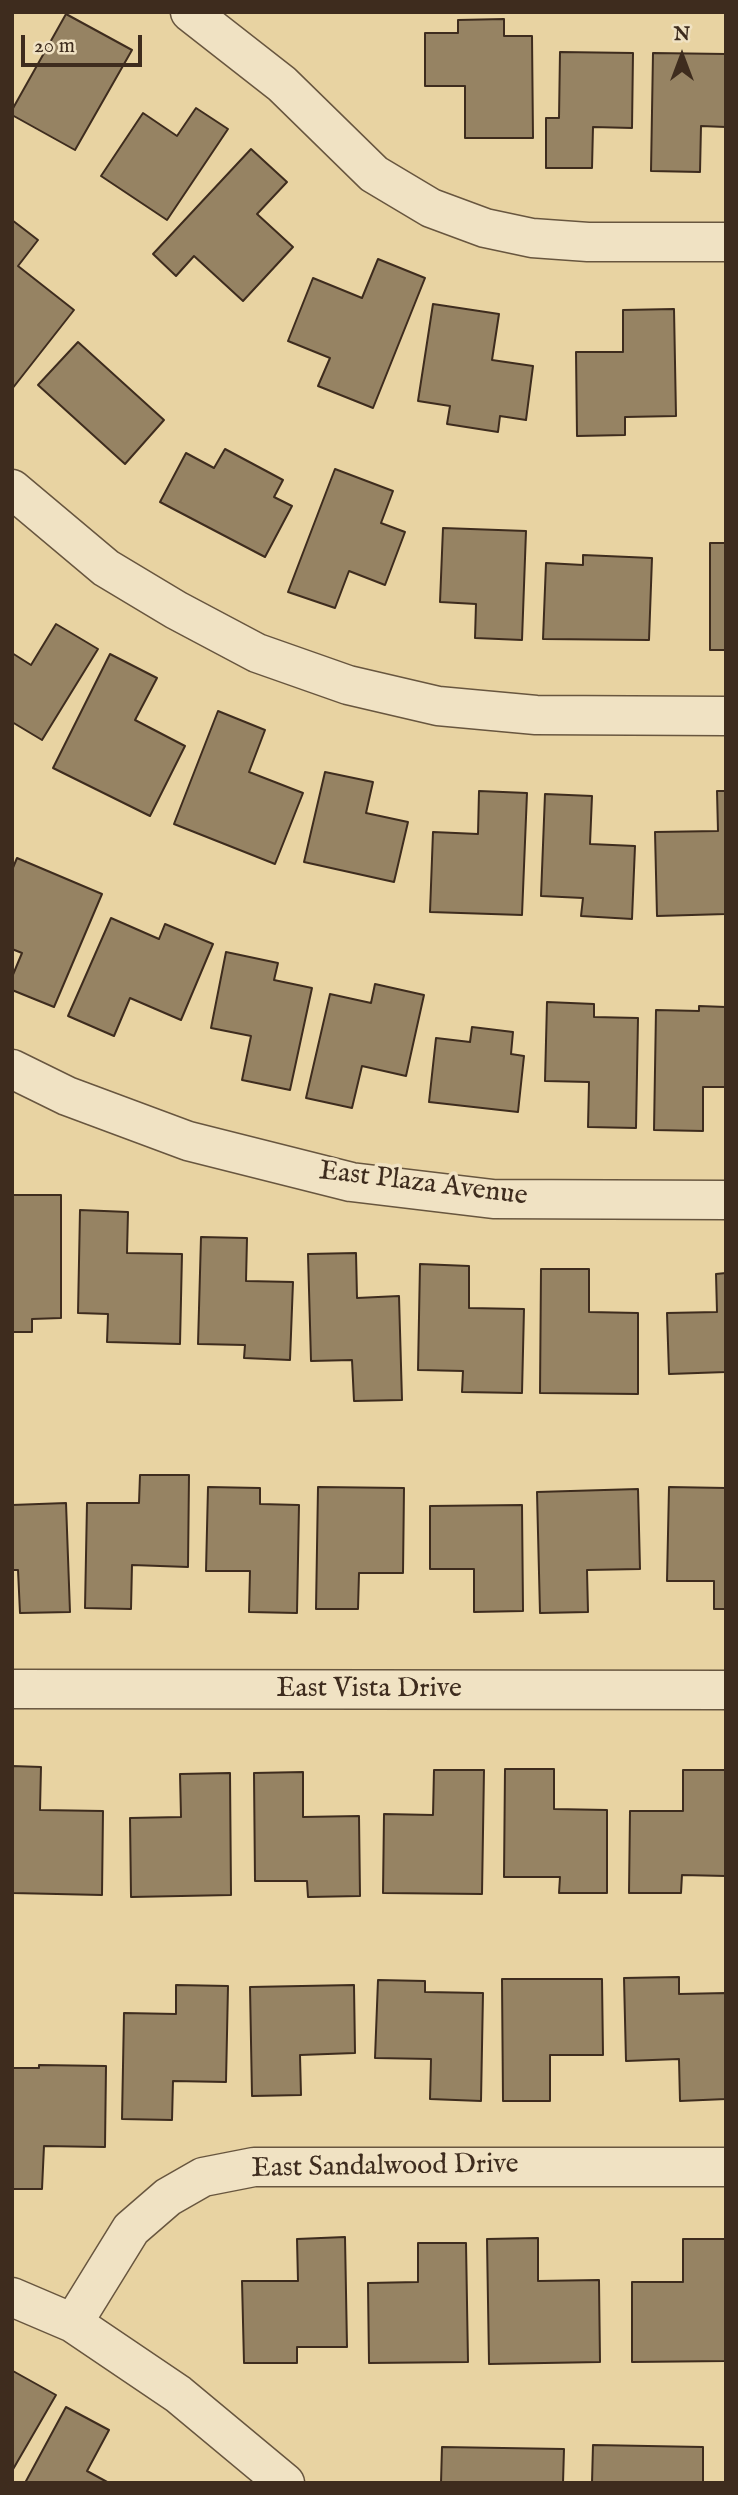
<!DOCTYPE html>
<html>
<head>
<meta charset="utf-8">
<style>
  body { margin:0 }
  #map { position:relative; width:738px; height:2495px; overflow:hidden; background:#e8d3a2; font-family:"IM FELL English",serif }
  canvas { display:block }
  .frame { position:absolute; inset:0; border:14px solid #3e2c1e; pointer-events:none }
  .north { position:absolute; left:647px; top:21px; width:70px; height:70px; -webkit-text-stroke:5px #f0e2c3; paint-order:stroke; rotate:0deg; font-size:19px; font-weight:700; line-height:28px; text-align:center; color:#3e2c1e }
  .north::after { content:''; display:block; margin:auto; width:24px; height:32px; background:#3e2c1e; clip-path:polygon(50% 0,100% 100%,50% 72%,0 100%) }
  .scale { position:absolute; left:21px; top:35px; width:121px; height:32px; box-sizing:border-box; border:4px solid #3e2c1e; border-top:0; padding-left:9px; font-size:21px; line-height:24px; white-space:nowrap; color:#3e2c1e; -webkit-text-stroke:5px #f0e2c3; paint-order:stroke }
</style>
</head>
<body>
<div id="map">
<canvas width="738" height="2495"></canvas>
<div class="frame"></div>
<div class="north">N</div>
<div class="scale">20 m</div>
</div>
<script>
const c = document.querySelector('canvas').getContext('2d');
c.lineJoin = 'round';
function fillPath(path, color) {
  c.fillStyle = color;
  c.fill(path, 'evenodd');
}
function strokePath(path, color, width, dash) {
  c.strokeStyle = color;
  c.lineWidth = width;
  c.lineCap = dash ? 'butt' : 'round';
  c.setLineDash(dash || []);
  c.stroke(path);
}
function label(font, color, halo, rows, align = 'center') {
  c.font = font + ' "IM FELL English",serif';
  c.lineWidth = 7;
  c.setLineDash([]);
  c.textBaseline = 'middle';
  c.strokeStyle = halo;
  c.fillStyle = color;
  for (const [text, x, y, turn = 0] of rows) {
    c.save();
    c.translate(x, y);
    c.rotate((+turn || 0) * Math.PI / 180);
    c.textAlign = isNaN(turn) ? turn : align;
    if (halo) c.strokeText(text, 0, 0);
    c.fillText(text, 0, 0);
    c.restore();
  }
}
const building = new Path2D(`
  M 66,14 L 132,50 L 75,150 L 12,115 L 12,110 Z
  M 504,19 L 504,36 L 532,36 L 533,138 L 465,138 L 465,86 L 425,86 L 425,33 L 458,33 L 458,20 Z
  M 560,52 L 633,53 L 632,128 L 593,127 L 592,168 L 546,168 L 546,118 L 559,118 Z
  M 653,53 L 726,54 L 726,127 L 701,126 L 700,172 L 651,171 Z
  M 196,108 L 228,129 L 167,220 L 101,176 L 143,113 L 177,136 Z
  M 251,149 L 287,182 L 257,214 L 293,247 L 243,301 L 194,256 L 176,276 L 153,254 Z
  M 12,220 L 38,240 L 18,266 L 74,310 L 12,389 Z
  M 378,259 L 425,278 L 373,408 L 318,386 L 330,358 L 288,341 L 313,278 L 362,298 Z
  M 433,304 L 499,314 L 492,360 L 533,366 L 526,420 L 500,416 L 498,432 L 447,424 L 450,406 L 418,401 Z
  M 674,309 L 676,416 L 625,417 L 625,435 L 577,436 L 576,352 L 623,352 L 623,310 Z
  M 78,342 L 164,420 L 125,464 L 38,385 Z
  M 225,449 L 283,480 L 274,497 L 292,506 L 265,557 L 160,502 L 186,453 L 214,468 Z
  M 335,469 L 393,491 L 381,523 L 405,532 L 385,585 L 349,571 L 335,608 L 288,592 Z
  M 443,528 L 526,531 L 522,640 L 475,638 L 476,604 L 440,602 Z
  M 710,543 L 726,543 L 726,650 L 710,650 Z
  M 583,555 L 652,558 L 649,640 L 543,639 L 546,563 L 583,565 Z
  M 56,624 L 98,649 L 42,740 L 12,722 L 12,653 L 31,665 Z
  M 110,654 L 157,678 L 135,720 L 185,746 L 150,816 L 53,768 Z
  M 218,711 L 265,730 L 249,772 L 303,793 L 275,864 L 174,824 Z
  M 325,772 L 373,782 L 366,813 L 408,822 L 394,882 L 304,862 Z
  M 479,791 L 527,793 L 522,915 L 430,912 L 433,832 L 478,834 Z
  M 717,791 L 726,791 L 726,914 L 657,916 L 655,832 L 718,831 Z
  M 545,794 L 592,796 L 590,844 L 635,846 L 632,919 L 581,916 L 583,898 L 541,896 Z
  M 17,858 L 102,894 L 54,1007 L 12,990 L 12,977 L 22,953 L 12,949 L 12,870 Z
  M 111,918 L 159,939 L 165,924 L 213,944 L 181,1020 L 130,998 L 114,1036 L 68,1016 Z
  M 226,952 L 278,963 L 274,980 L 312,988 L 290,1090 L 242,1080 L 251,1036 L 211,1028 Z
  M 375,984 L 424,995 L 406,1076 L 362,1066 L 352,1108 L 306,1098 L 330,994 L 371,1003 Z
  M 547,1002 L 594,1004 L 594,1017 L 638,1018 L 636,1128 L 588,1127 L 589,1082 L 545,1081 Z
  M 699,1006 L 726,1007 L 726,1087 L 703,1087 L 703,1131 L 654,1130 L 656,1010 L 699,1011 Z
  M 472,1027 L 513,1032 L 511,1054 L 524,1056 L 518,1112 L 429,1102 L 436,1038 L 470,1042 Z
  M 12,1195 L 61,1195 L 61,1318 L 32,1319 L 32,1332 L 12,1332 Z
  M 80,1210 L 128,1212 L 127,1253 L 182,1254 L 180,1344 L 107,1342 L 108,1314 L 78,1313 Z
  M 201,1237 L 247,1238 L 246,1281 L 293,1282 L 290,1360 L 244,1358 L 245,1345 L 198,1344 Z
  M 356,1253 L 357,1298 L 399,1296 L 402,1400 L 354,1401 L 352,1360 L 311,1361 L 308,1254 Z
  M 420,1264 L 469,1266 L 469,1308 L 524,1309 L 522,1393 L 462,1392 L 463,1371 L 418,1370 Z
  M 541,1269 L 589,1269 L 589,1312 L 638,1313 L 638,1394 L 540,1393 Z
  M 726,1273 L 726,1372 L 669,1374 L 667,1313 L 717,1312 L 716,1274 Z
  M 140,1475 L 189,1475 L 188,1567 L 132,1565 L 131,1609 L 85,1608 L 87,1503 L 139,1503 Z
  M 208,1487 L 260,1488 L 260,1504 L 299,1505 L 297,1613 L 249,1612 L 250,1571 L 206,1571 Z
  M 318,1487 L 404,1488 L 403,1573 L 359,1573 L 358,1609 L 316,1609 Z
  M 669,1487 L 726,1488 L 726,1609 L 714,1609 L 714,1581 L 667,1581 Z
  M 638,1489 L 640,1569 L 587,1570 L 588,1612 L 540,1613 L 537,1492 Z
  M 66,1503 L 70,1612 L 20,1613 L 18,1570 L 12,1570 L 12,1505 Z
  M 522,1505 L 523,1611 L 474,1612 L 474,1569 L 430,1569 L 430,1506 Z
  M 12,1766 L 41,1767 L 40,1810 L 103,1811 L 102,1895 L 12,1893 Z
  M 505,1769 L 554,1769 L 554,1809 L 607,1810 L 607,1893 L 559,1893 L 560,1877 L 504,1877 Z
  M 434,1770 L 484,1770 L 482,1894 L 383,1893 L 384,1814 L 433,1815 Z
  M 683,1770 L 726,1770 L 726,1876 L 682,1875 L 681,1893 L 629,1893 L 630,1811 L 683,1811 Z
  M 303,1772 L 303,1817 L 359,1816 L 360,1896 L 308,1897 L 307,1881 L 255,1881 L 254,1773 Z
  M 230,1773 L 231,1895 L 131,1897 L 130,1818 L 181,1817 L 180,1774 Z
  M 679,1977 L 679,1994 L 726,1993 L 726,2099 L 680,2101 L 679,2059 L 626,2061 L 624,1978 Z
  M 502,1979 L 602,1979 L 603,2055 L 550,2055 L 550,2101 L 503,2101 Z
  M 378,1980 L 425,1981 L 425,1992 L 483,1993 L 481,2101 L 430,2099 L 431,2059 L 375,2058 Z
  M 176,1985 L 228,1986 L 226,2082 L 173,2081 L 172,2120 L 122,2119 L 124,2013 L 176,2014 Z
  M 354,1985 L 355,2053 L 300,2055 L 301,2095 L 252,2096 L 250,1987 Z
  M 39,2065 L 106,2066 L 105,2147 L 44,2146 L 42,2189 L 12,2189 L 12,2068 L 39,2068 Z
  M 345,2237 L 347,2347 L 297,2347 L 297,2363 L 244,2363 L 242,2281 L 298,2281 L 297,2239 Z
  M 538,2238 L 538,2281 L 599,2280 L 600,2362 L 489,2364 L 487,2239 Z
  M 683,2239 L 726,2239 L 726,2361 L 632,2362 L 632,2282 L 683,2282 Z
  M 418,2243 L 466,2243 L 468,2362 L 369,2363 L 368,2283 L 418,2282 Z
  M 13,2371 L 56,2395 L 12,2471 L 12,2373 Z
  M 66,2407 L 109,2430 L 87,2471 L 109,2483 L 25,2483 Z
  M 593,2445 L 703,2447 L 703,2483 L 592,2483 Z
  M 442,2447 L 564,2449 L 563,2483 L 441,2483 Z`);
fillPath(building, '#968363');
strokePath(building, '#3e2c1e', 2);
const street = new Path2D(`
  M 190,12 L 282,84 L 374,174 L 431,208 L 485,228 L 532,238 L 588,242 L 726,242
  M 12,489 L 106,568 L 176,610 L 257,653 L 348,685 L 438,706 L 536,715 L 726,716
  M 12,1069 L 67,1096 L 188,1141 L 351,1182 L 493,1199 L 726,1200
  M 12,1689 L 726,1690
  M 12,2297 L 73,2323 L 178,2394 L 285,2483
  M 73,2323 L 131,2229 L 168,2197 L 203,2177 L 254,2167 L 726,2167`);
strokePath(street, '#68563f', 41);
strokePath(street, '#f0e2c3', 38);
label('28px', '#3e2c1e', '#f0e2c3', [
  ["East Plaza Avenue",423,1185,7],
  ["East Vista Drive",369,1690],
  ["East Sandalwood Drive",385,2168,-1]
]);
</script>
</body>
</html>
